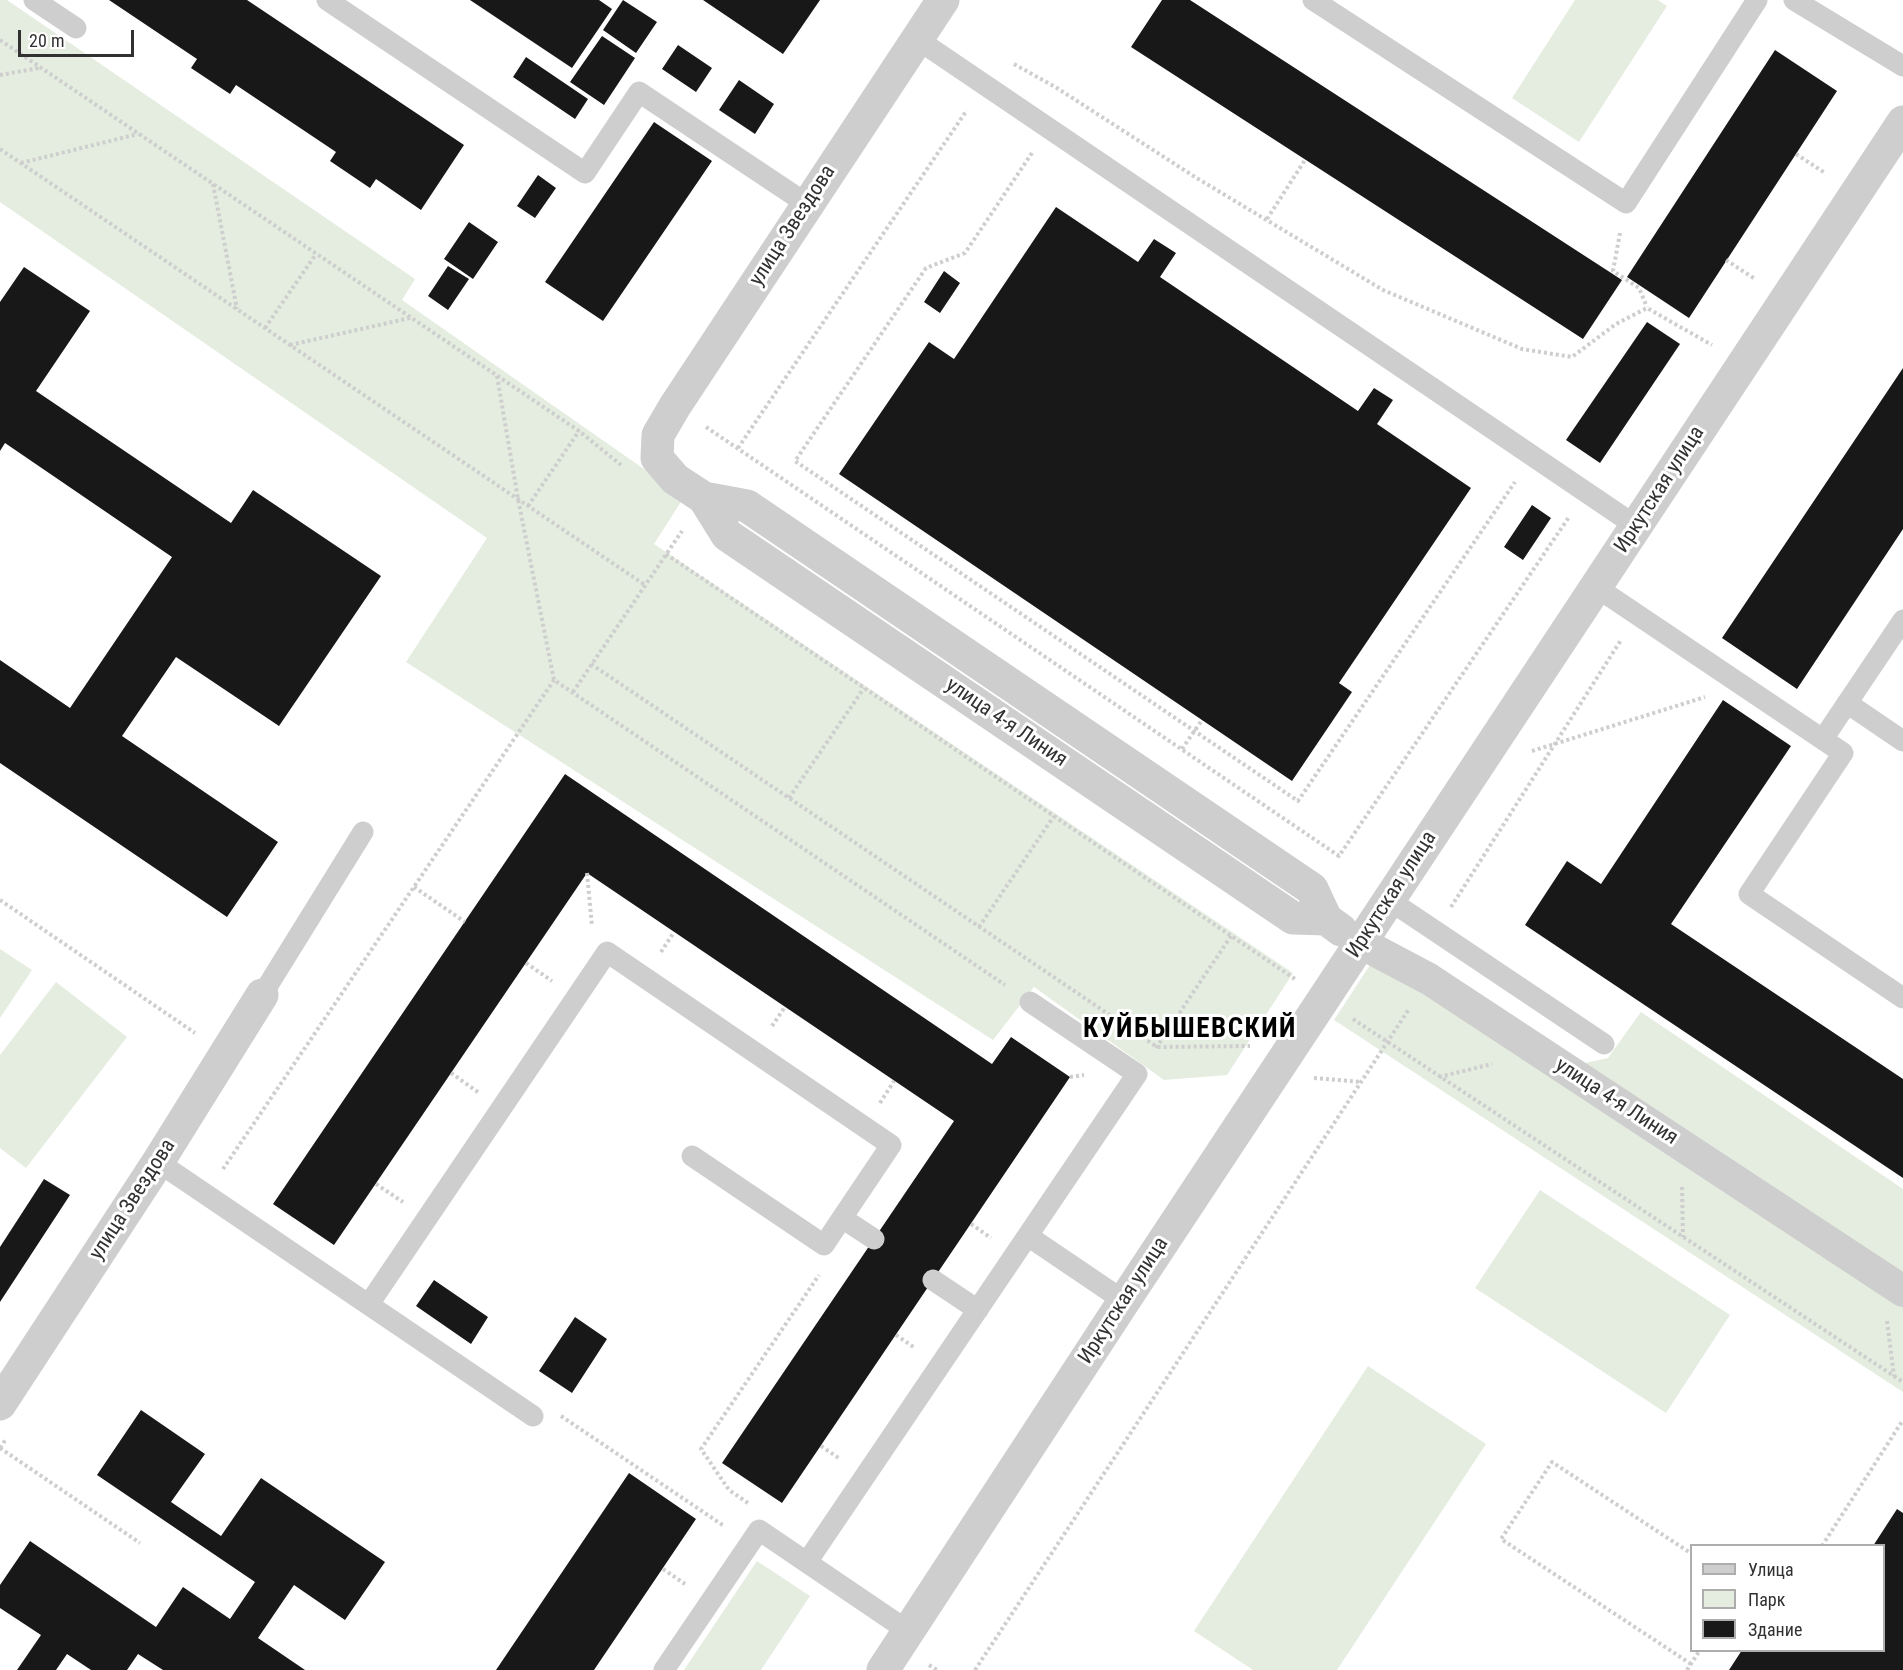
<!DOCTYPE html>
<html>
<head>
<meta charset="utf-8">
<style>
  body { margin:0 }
  #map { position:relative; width:1903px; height:1670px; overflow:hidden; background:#fff; font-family:"Roboto Condensed",sans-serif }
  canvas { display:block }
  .legend { position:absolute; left:1690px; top:1544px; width:195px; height:108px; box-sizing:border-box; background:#fff; border:2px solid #adadad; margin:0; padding:8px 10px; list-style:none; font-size:18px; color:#313131 }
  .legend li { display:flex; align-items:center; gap:12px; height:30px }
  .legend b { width:30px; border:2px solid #adadad }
  .scale { position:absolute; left:18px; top:30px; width:116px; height:27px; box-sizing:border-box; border:3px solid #313131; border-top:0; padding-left:8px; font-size:18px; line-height:21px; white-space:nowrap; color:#313131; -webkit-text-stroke:4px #fff; paint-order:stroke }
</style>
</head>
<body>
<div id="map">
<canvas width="1903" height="1670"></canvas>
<ul class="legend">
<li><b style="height:8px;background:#cecece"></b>Улица</li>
<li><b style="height:16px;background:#e4eddf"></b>Парк</li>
<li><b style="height:16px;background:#181818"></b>Здание</li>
</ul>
<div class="scale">20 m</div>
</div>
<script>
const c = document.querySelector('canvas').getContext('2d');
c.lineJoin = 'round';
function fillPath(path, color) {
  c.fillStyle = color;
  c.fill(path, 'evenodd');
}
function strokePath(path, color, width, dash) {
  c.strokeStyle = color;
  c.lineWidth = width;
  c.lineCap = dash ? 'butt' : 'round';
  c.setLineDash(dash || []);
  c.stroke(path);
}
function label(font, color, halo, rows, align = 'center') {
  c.font = font + ' "Roboto Condensed",sans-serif';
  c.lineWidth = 6;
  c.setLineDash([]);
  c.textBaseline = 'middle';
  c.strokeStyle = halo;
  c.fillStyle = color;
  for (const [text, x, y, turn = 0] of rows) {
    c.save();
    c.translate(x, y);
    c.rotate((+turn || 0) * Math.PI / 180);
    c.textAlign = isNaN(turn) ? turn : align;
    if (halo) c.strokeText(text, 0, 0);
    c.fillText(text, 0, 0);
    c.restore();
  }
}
fillPath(new Path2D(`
  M 0,0 L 7,0 L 415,279 L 402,300 L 684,497 L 654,544 L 1293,973 L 1227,1075 L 1164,1080 L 1034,987 L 993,1040 L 406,662 L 487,538 L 0,202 Z
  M 1575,0 L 1658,0 L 1667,6 L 1579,142 L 1512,98 Z
  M 1385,942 L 1581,1064 L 1608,1058 L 1641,1012 L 1903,1189 L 1903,1392 L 1334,1020 Z
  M 0,949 L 32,970 L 0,1018 Z
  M 56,982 L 127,1037 L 26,1168 L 0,1148 L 0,1055 Z
  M 1540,1190 L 1730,1315 L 1666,1413 L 1475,1288 Z
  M 1368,1366 L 1486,1444 L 1337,1670 L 1253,1670 L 1194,1631 Z
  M 757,1561 L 810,1596 L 761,1670 L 684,1670 Z`), '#e4eddf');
fillPath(new Path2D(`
  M 109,0 L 247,0 L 464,145 L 421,210 L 376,179 L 370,188 L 330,161 L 336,152 L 236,85 L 230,94 L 191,68 L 197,59 Z
  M 470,0 L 599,0 L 612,9 L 572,68 Z
  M 623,0 L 657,22 L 636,53 L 603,30 Z
  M 703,0 L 820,0 L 783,54 Z
  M 1162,0 L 1190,0 L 1622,280 L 1583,339 L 1131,47 Z
  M 602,36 L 635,58 L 604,105 L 570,82 Z
  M 678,45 L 712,68 L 696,92 L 662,69 Z
  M 1775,50 L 1837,91 L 1689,318 L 1627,277 Z
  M 526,57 L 588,99 L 575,119 L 513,77 Z
  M 739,80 L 774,104 L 755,134 L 719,110 Z
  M 654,122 L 712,161 L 603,321 L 545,282 Z
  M 538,175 L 556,188 L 535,218 L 517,206 Z
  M 1056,207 L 1138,262 L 1154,239 L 1176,253 L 1160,277 L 1358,411 L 1374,388 L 1393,400 L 1377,424 L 1471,488 L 1339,683 L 1352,692 L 1292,781 L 839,474 L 929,342 L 954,359 Z
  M 469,222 L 498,242 L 473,279 L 444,259 Z
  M 448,266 L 469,279 L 448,310 L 428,296 Z
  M 24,267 L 90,311 L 36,391 L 231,523 L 253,490 L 381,576 L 279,726 L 176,657 L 122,736 L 278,842 L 227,917 L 0,763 L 0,660 L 70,708 L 172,557 L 5,443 L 0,451 L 0,302 Z
  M 944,271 L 960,283 L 940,313 L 924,302 Z
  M 1647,322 L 1680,344 L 1600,463 L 1566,440 Z
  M 1903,368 L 1903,529 L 1797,689 L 1722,638 Z
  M 1532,505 L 1551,518 L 1523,560 L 1504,547 Z
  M 1723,700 L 1791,746 L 1671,924 L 1903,1079 L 1903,1178 L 1525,925 L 1567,861 L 1601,884 Z
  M 565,774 L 992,1064 L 1011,1037 L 1070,1077 L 782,1503 L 722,1463 L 954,1121 L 587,873 L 334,1245 L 273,1204 Z
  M 44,1179 L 70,1195 L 0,1302 L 0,1247 Z
  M 434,1280 L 488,1317 L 471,1344 L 416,1306 Z
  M 575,1317 L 607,1339 L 572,1393 L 539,1371 Z
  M 141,1410 L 205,1454 L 171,1502 L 221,1536 L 261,1478 L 385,1562 L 345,1620 L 294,1585 L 258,1638 L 305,1670 L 163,1670 L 138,1654 L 127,1670 L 91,1670 L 67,1654 L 56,1670 L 17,1670 L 41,1635 L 0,1608 L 0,1585 L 30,1541 L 156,1627 L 183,1587 L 230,1619 L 255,1582 L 97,1475 Z
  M 629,1473 L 696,1519 L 594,1670 L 496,1670 Z
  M 1897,1509 L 1903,1513 L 1903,1670 L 1729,1670 L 1742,1650 L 1884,1650 L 1884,1546 L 1873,1546 Z`), '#181818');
strokePath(new Path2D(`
  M 0,40 L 579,431 L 621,465
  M 1014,64 L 1057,88 L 1195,177 L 1383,290 L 1522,349 L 1572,357 L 1616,324 L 1647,308 L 1712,345
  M 0,75 L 39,68
  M 0,149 L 645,585
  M 1032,153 L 965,253 L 926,268 L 795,461 L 1298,801 L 1515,482
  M 1796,154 L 1825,173
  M 21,163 L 138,134
  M 213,184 L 237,309
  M 1267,219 L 1305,160
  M 1620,233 L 1613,271 L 1639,288 L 1647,307
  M 1726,260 L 1755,279
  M 265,328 L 316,254
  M 290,345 L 410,318
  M 497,376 L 518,499 L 554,680 L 1005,985
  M 706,427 L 1339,856 L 1569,517
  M 738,448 L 967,110
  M 528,506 L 579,431
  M 666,554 L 1295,979
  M 591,664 L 1157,1047 L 1250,1046
  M 573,692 L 682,531
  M 1182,749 L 1202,720
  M 1532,751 L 1705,697
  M 789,798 L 864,688
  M 587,873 L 592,926
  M 414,887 L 465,922
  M 0,900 L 195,1033
  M 1451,907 L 1621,640
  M 979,927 L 1054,816
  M 661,952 L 674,932
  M 526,963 L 552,981
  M 1353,1019 L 1903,1382
  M 772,1026 L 785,1007
  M 1156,1048 L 1231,936
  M 451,1073 L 478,1092
  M 1070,1077 L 1084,1075
  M 1439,1077 L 1492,1064
  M 1314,1078 L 1361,1082
  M 880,1103 L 894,1081
  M 223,1169 L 554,680
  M 376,1184 L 403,1202
  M 1682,1187 L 1683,1237
  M 971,1224 L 991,1238
  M 1887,1321 L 1894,1376
  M 896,1335 L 915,1348
  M 561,1416 L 724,1526
  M 821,1446 L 840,1459
  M 0,1448 L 6,1439
  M 0,1448 L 140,1543
  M 748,1503 L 729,1490 L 701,1449 L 819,1275
  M 1822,1546 L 1903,1420
  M 663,1569 L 685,1584
  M 1691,1664 L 1501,1539 L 1552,1462 L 1692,1554
  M 929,1665 L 937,1670
  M 975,1670 L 1409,1009
  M 1687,1670 L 1700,1650`), '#cecece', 4, [3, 3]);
strokePath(new Path2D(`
  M 34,0 L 76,28
  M 327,0 L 585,173 L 639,92 L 807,204
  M 1313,0 L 1626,203 L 1757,0
  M 1794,0 L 1903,66
  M 917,39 L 1636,526
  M 1596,587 L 1843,753 L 1749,894 L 1903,998
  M 1847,703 L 1903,741
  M 1823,739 L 1903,620
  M 1389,900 L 1604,1044
  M 262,995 L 363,832
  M 692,1156 L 824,1245 L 842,1218
  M 158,1162 L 533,1416
  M 1028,1236 L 1124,1301
  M 933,1280 L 978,1310
  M 369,1304 L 607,952 L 891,1145 L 842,1218 L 874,1239
  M 807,1562 L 1137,1074 L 1030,1002
  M 664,1670 L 759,1530 L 908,1631`), '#cecece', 21);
strokePath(new Path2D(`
  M 1361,943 L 1429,979 L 1903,1291`), '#cecece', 32);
strokePath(new Path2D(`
  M 943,0 L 675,406 L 658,435 L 657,458 L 675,479 L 704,498 L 727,535 L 1293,918 L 1326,919
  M 704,498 L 747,506 L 1312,889 L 1326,919 L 1341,930
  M 0,1404 L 158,1162 L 262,995
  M 883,1670 L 1124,1301 L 1903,122`), '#cecece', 33);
label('21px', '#313131', '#fff', [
  ["улица Звездова",793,226,-57],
  ["Иркутская улица",1660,490,-57],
  ["улица 4-я Линия",1006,723,34],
  ["Иркутская улица",1392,895,-57],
  ["улица 4-я Линия",1616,1102,33],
  ["улица Звездова",133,1200,-57],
  ["Иркутская улица",1124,1301,-57]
]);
c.letterSpacing = '1.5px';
label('bold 27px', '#000', '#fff', [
  ["КУЙБЫШЕВСКИЙ",1190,1030]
]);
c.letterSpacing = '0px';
</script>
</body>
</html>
